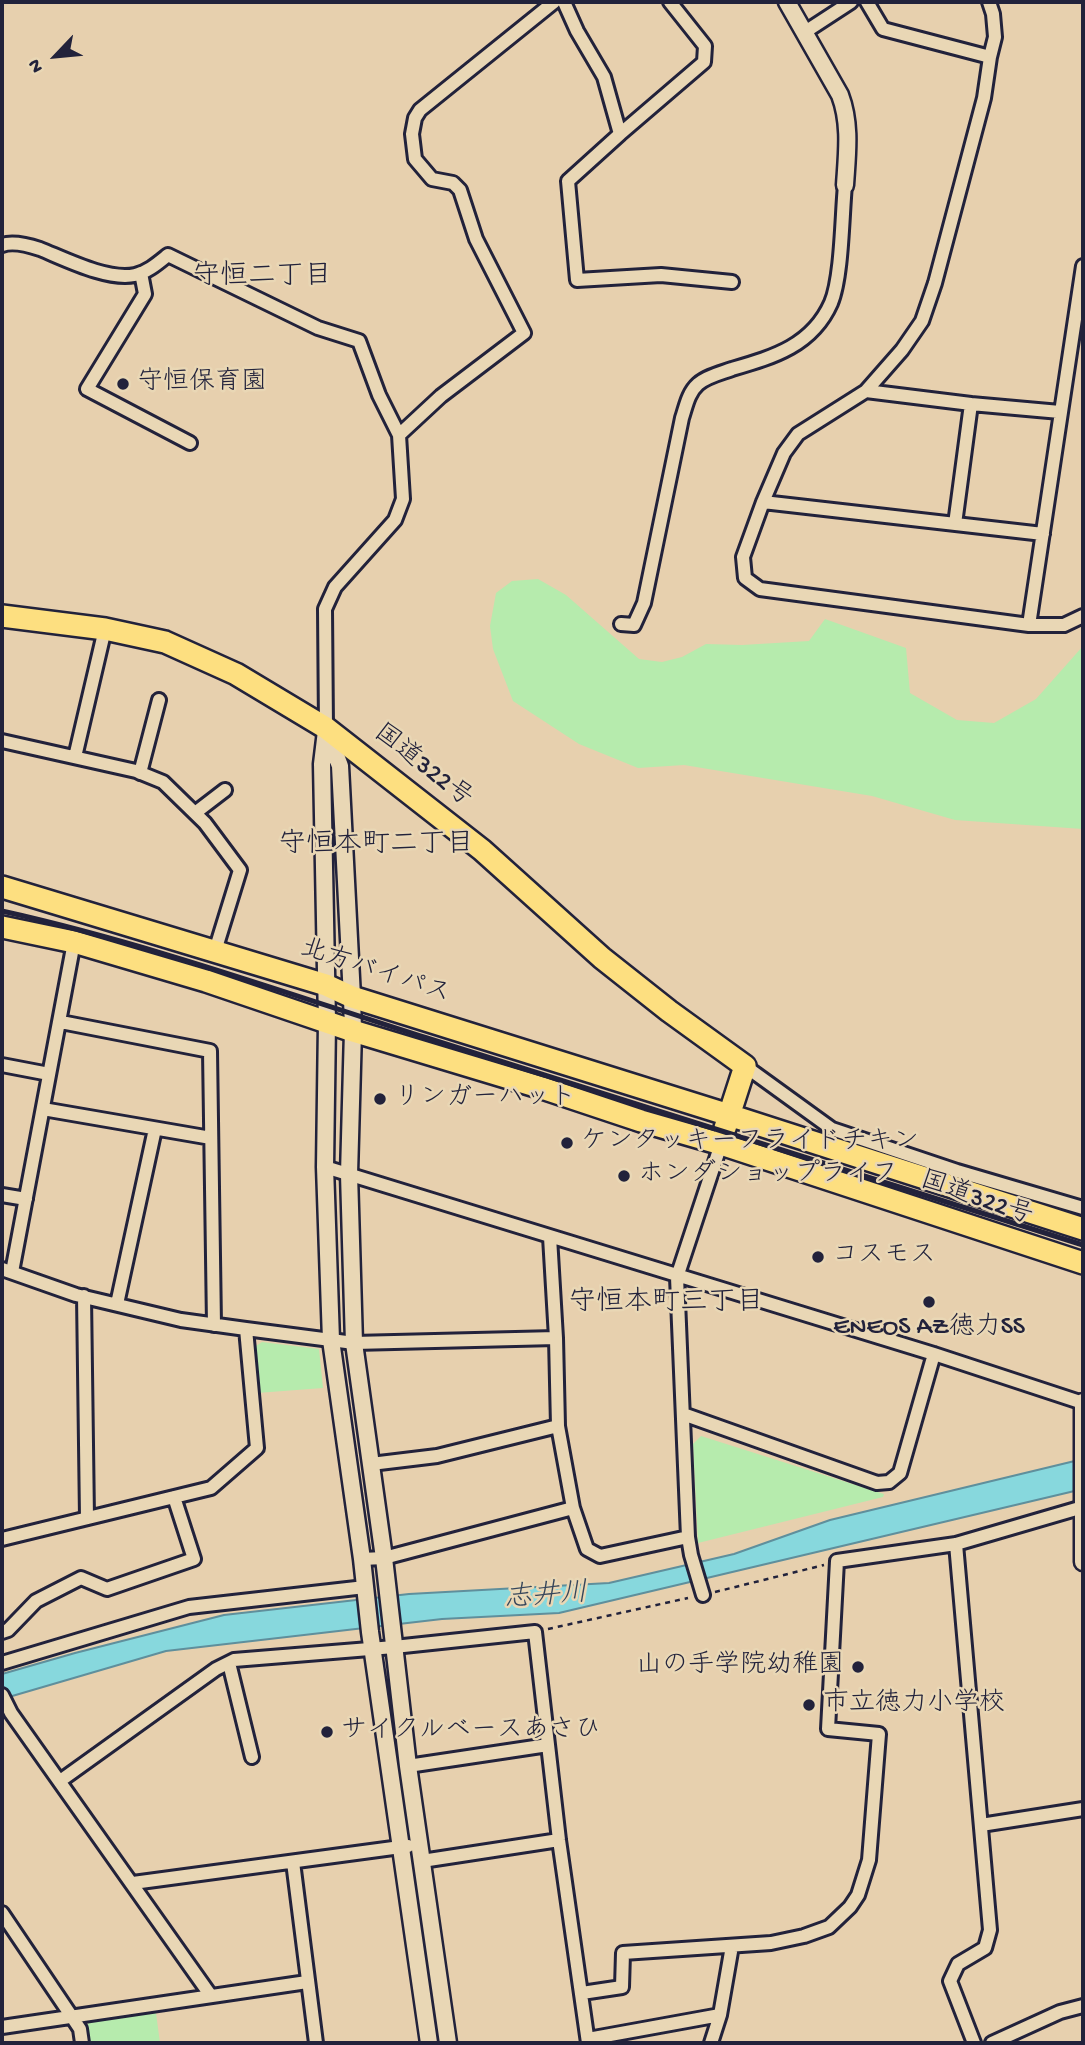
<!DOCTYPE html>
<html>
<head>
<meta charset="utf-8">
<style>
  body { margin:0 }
  #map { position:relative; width:1085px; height:2045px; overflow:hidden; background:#e7d0ae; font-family:"Gochi Hand",sans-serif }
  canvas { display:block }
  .frame { position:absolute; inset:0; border:4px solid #22223b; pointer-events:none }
  .north { position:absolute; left:21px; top:21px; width:70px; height:70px; -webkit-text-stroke:5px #e9d7b5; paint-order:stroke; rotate:244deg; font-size:19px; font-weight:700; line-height:28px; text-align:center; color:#22223b }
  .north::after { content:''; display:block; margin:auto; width:24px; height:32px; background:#22223b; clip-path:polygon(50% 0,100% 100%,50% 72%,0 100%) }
</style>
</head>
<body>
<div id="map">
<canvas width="1085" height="2045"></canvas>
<div class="frame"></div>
<div class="north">N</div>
</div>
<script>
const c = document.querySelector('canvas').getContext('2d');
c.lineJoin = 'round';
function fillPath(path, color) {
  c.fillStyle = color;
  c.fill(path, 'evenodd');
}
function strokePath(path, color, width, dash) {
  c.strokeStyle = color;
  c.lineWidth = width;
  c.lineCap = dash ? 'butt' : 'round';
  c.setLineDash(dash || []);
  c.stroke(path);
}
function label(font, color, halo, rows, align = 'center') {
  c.font = font + ' "Gochi Hand","Klee One",sans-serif';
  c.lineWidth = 5;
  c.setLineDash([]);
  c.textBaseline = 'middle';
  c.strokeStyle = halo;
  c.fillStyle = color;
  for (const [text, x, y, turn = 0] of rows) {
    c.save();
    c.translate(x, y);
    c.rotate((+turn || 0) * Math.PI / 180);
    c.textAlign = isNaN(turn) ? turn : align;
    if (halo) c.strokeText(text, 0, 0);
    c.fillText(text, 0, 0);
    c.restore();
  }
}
fillPath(new Path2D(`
  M 538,579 L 566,595 L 639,659 L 662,662 L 682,657 L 706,644 L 742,645 L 809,641 L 825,619 L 906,648 L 910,693 L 957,720 L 994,723 L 1036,699 L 1083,646 L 1083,829 L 955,820 L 872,796 L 684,765 L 638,768 L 579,744 L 513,701 L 493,649 L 490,626 L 496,593 L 512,581 Z
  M 262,1342 L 319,1349 L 323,1388 L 257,1393 L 251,1349 Z
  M 701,1436 L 884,1494 L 883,1497 L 698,1543 L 693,1444 Z
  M 156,2013 L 160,2043 L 88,2043 L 86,2029 L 89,2021 Z`), '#b6ebad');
const water = new Path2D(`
  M 1083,1459 L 1083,1489 L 559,1613 L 442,1619 L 166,1651 L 2,1699 L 2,1674 L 75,1653 L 224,1615 L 409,1594 L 609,1583 L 734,1554 L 830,1520 Z`);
fillPath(water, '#87d8dd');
strokePath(water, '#5f8f9c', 2);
const minor = new Path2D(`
  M 564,2 L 577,31 L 604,77 L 620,134 L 704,62 L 705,46 L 670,2
  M 867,2 L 883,29 L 990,57
  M 989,2 L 993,14 L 995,37 L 990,57 L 984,98 L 935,283 L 922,321 L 902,350 L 866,391 L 798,434 L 784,453 L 763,502 L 743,557 L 745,578 L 760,589 L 1029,625 L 1064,625 L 1083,616
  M 805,32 L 851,2
  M 620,134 L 568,181 L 577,280 L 661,275 L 732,282
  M 2,245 C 13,241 28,245 40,249 C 65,259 108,281 135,275 C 148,272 158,263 168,255 L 318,328 L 359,341 L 379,395 L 399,435 L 403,499 L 395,520 L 335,587 L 325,609 L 326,728
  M 141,273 L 145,294 L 87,389 L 190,443
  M 866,391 L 971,404 L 1060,412
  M 399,435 L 441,396 L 524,333 L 476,239 L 460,190 L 453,183 L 432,179 L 415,159 L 412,134 L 415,118 L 420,110 L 554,2
  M 763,502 L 1043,534
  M 955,524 L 971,404
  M 621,624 L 634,625 L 644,603 L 682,418 C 686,406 688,393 698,384 C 707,376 721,373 732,369 C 773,357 812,346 831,303 C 842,277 842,215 845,185
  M 1029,625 L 1083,266
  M 2,741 L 136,771 L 163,782 L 205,823 L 240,870 L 215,951
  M 75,757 L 105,629
  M 140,773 L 159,700
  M 195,813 L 225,790
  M 61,1022 L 210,1051 L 214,1325
  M 2,1065 L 49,1074
  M 745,1066 L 832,1129 L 957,1171 L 1083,1208
  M 43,1109 L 211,1138
  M 325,1167 L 934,1354 L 1083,1403
  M 2,1195 L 26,1199
  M 550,1237 L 556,1338 L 558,1426 L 573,1508 L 587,1549 L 600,1556 L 688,1537
  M 2,1269 L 76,1295 L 181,1320 L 246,1329 L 354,1343 L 556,1338
  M 12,1272 L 74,942
  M 84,1296 L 87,1518
  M 117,1304 L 155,1129
  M 683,1414 L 877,1483 L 889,1482 L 900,1473 L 934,1354
  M 371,1464 L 437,1456 L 558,1426
  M 2,1539 L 211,1488 L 257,1448 L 246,1329
  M 956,1544 L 990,1930 L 985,1948 L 958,1964 L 950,1981 L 974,2043
  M 362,1559 L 384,1558 L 573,1508
  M 703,1595 L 691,1555 L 688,1537 L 677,1277 L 721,1144
  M 2,1632 L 8,1630 L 36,1601 L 81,1578 L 107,1589 L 194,1559 L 174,1497
  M 2,1663 L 189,1607 L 365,1587
  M 229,1663 L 252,1757
  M 2,1695 L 11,1713 L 211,1996
  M 408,1766 L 548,1745
  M 60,1781 L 216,1669 L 234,1660 L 394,1647 L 535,1632 L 559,1840 L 588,2043
  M 981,1825 L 1083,1809
  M 422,1861 L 559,1840
  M 293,1862 L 316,2043
  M 133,1883 L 408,1846
  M 2,1913 L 72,2017 L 80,2029 L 82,2043
  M 582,1993 L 622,1987 L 623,1953 L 771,1943 L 804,1936 L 829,1927 L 850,1907 L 858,1895 L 869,1860 L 879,1734 L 828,1729 L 837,1561 L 956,1544 L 1083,1507
  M 2,2027 L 307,1982
  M 588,2039 L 720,2015 L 732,1946
  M 711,2043 L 720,2015
  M 992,2043 L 1060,2012 L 1083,2006`);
const tertiary = new Path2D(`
  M 787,2 L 840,95 C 851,124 847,154 845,185
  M 326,729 L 340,766 L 352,997 L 353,1031 L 349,1174 L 354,1343 L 384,1558 L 408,1766 L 448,2043
  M 326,731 L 322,764 L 327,1022 L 325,1167 L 331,1340 L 362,1559 L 370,1632 L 429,2043
  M 1083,1402 L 1083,1562`);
const trunk = new Path2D(`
  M 2,616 L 105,629 L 165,642 L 236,674 L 326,728 L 482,850 L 602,958 L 669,1011 L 745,1066 L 725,1128
  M 2,887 L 326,985 L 352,997 L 729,1115 L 1083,1229
  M 2,927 L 74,942 L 206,981 L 353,1031 L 542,1088 L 641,1121 L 721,1144 L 1083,1263`);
strokePath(minor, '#22223b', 18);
strokePath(tertiary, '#22223b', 21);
strokePath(trunk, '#22223b', 26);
strokePath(new Path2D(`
  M 715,1592 L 824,1565
  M 548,1629 L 688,1598`), '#22223b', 2.5, [5, 5]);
strokePath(minor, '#e9d7b5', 12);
strokePath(tertiary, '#e9d7b5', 16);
strokePath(trunk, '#fddf80', 21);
strokePath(new Path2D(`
  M 2,911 C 146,943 286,993 427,1038 C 645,1108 864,1176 1083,1245`), '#22223b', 5);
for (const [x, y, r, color] of [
  [123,384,7,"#22223b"],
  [380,1099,7,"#22223b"],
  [567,1143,7,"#22223b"],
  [624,1176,7,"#22223b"],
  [818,1257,7,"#22223b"],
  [929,1302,7,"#22223b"],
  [858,1667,7,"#22223b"],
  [809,1705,7,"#22223b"],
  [327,1732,7,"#22223b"]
]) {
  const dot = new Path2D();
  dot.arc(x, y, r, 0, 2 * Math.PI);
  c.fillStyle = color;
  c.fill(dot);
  strokePath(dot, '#e9d7b5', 2.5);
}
label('26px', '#22223b', '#e9d7b5', [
  ["守恒保育園",137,384],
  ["リンガーハット",394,1099],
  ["ケンタッキーフライドチキン",581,1143],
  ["ホンダショップライフ",638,1176],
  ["コスモス",832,1257],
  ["ENEOS AZ徳力SS",929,1329,"center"],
  ["山の手学院幼稚園",844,1667,"right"],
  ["市立徳力小学校",823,1705],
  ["サイクルベースあさひ",341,1732]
], 'left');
label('26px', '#22223b', '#e9d7b5', [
  ["国道322号",422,767,38],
  ["北方バイパス",375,973,18],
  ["国道322号",976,1200,19]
]);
label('28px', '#22223b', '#e9d7b5', [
  ["守恒二丁目",262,279],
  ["守恒本町二丁目",376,847],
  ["守恒本町三丁目",666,1305]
]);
label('italic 28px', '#36465b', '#e9d7b5', [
  ["志井川",546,1598,-4]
]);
</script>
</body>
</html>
